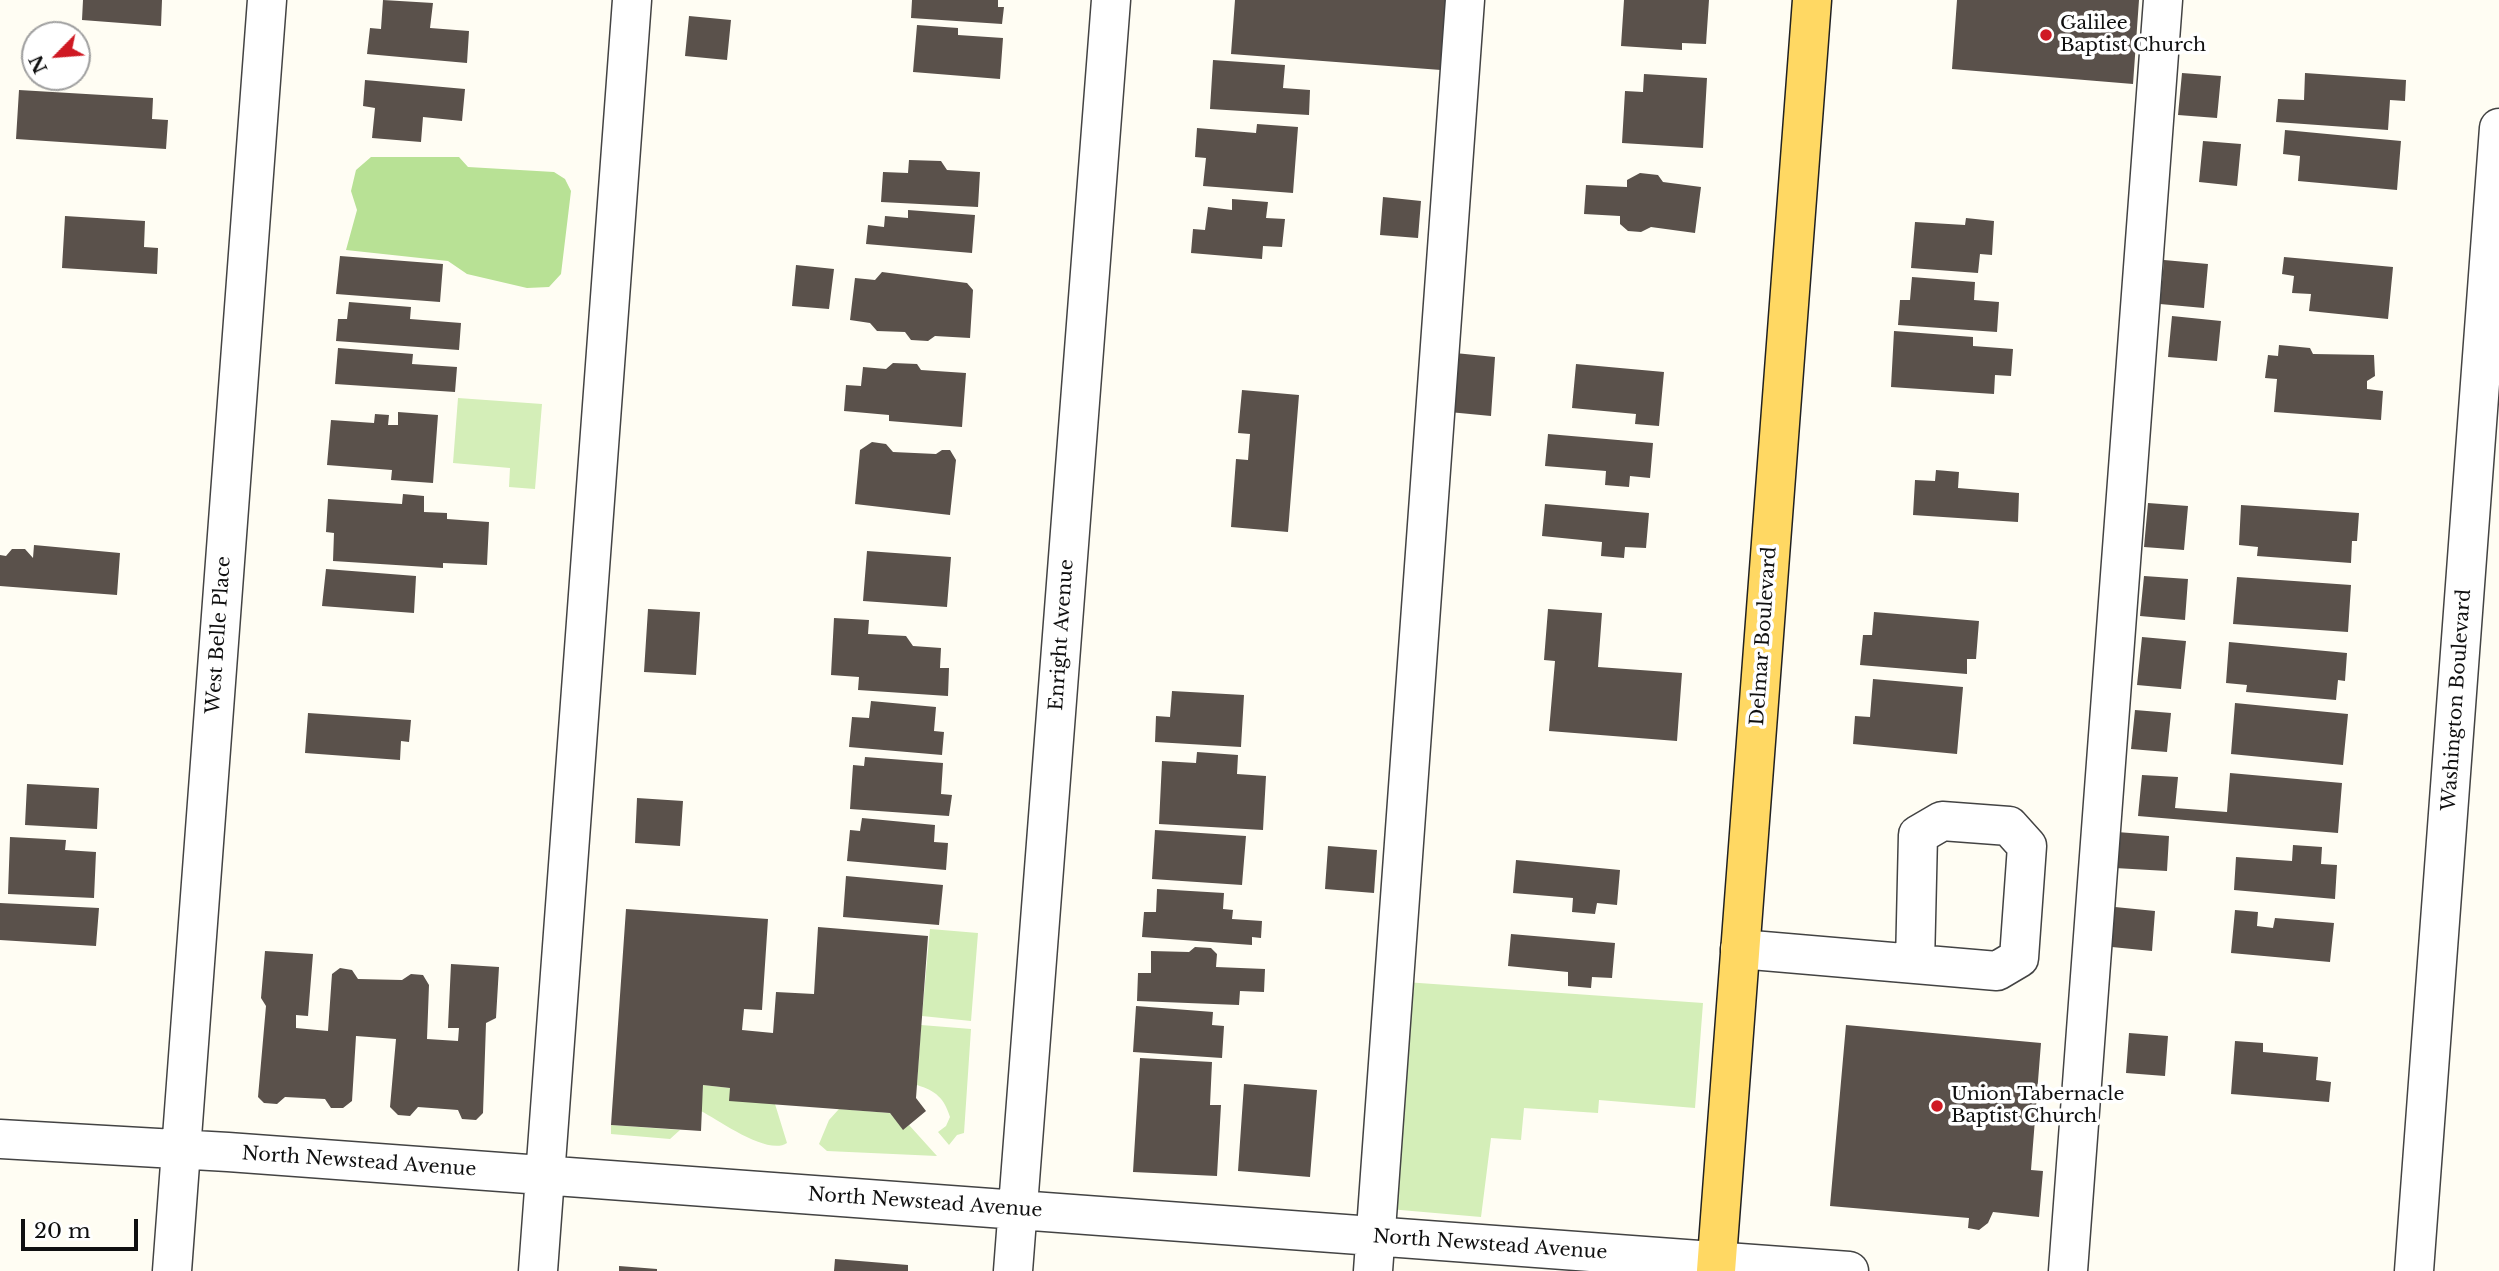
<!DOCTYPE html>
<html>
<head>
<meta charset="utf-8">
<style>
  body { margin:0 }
  #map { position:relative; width:2499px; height:1271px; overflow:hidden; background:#fffdf3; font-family:"Libre Baskerville",serif }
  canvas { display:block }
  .north { position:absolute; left:21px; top:21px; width:70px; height:70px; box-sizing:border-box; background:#fff; border:2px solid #9f9f9f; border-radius:50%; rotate:245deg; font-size:19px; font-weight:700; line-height:28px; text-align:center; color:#101010 }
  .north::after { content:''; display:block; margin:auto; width:24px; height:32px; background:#cf1923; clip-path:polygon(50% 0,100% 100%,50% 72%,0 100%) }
  .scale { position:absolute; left:21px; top:1219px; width:117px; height:32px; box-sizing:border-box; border:4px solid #101010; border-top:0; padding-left:9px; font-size:21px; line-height:24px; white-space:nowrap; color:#101010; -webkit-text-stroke:5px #fff; paint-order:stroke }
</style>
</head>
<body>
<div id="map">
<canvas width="2499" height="1271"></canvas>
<div class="north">N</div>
<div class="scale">20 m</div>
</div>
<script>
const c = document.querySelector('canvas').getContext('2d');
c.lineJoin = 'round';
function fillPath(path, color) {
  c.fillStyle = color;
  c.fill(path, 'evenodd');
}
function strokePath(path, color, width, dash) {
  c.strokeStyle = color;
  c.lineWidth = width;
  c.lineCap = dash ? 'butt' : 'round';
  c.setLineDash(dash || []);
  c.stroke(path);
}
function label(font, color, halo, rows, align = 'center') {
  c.font = font + ' "Libre Baskerville",serif';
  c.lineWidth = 7;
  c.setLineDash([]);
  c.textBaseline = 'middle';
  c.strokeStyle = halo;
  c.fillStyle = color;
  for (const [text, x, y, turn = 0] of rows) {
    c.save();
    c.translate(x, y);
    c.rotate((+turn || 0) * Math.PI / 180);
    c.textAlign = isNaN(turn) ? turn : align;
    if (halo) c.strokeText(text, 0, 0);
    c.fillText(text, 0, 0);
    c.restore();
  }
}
fillPath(new Path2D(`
  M 458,398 L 542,404 L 535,489 L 509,487 L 510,468 L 453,463 Z
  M 930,929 L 978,933 L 971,1021 L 922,1016 Z
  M 1405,982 L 1703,1003 L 1695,1108 L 1599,1100 L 1598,1113 L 1524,1108 L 1521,1140 L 1491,1138 L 1481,1217 L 1389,1209 Z
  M 921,1025 L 971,1029 L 964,1133 L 957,1135 L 949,1145 L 938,1132 L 946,1126 L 950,1117 C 944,1098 936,1091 917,1085 Z
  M 703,1085 L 730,1088 L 775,1104 L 787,1143 C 768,1156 720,1121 701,1111 Z
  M 839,1109 L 890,1113 L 903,1129 L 909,1125 L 937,1156 L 827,1151 L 819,1144 L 829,1120 Z
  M 611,1125 L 680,1130 L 670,1139 L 611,1134 Z`), '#d4eeb8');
fillPath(new Path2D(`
  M 371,157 L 459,157 L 468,167 L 554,172 L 565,179 L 571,191 L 561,274 L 549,287 L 527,288 L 467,274 L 448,261 L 346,250 L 357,210 L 351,191 L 356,170 Z`), '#b8e195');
fillPath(new Path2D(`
  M 83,0 L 162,0 L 161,26 L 82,20 Z
  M 383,0 L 433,3 L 430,28 L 469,31 L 467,63 L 367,54 L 370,28 L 381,29 Z
  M 912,0 L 998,0 L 998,7 L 1004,7 L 1002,24 L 911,18 Z
  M 1235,0 L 1446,0 L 1441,70 L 1231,54 Z
  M 1624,0 L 1709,0 L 1706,44 L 1682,43 L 1682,50 L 1621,46 Z
  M 1957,0 L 2139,0 L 2133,84 L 1952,69 Z
  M 689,16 L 731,20 L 727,60 L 685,56 Z
  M 917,25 L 958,28 L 958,35 L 1003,38 L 1000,79 L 913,72 Z
  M 1213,60 L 1285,65 L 1283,88 L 1310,90 L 1309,115 L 1210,109 Z
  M 2182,73 L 2221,76 L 2217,118 L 2178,115 Z
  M 2305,73 L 2406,80 L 2405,101 L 2390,100 L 2388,130 L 2276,122 L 2278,99 L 2304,100 Z
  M 1644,74 L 1707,78 L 1703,148 L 1622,143 L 1625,91 L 1643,92 Z
  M 365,80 L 465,89 L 462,121 L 423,117 L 421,142 L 372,138 L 375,108 L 363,106 Z
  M 19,90 L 153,98 L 152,119 L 168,120 L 166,149 L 16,139 Z
  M 1257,124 L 1298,127 L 1293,193 L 1203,186 L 1206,158 L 1195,157 L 1197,128 L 1256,133 Z
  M 2285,130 L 2401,141 L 2397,190 L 2298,181 L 2300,156 L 2283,154 Z
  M 2203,141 L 2241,144 L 2237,186 L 2199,182 Z
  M 909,160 L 941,161 L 947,170 L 980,172 L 978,207 L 881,202 L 883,172 L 908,173 Z
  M 1640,173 L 1658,175 L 1663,182 L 1701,187 L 1695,233 L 1651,227 L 1641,232 L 1628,231 L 1620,224 L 1620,216 L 1584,214 L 1586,185 L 1627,187 L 1627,180 Z
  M 1383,197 L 1421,201 L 1418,238 L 1380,235 Z
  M 1232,199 L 1268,202 L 1266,218 L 1285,219 L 1282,247 L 1263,246 L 1262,259 L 1191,253 L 1193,229 L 1205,230 L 1208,207 L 1232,210 Z
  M 908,210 L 975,215 L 972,253 L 866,244 L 868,225 L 884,227 L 885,216 L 908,218 Z
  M 65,216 L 145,221 L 144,247 L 158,248 L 157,274 L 62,268 Z
  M 1966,218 L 1994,221 L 1992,255 L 1980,254 L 1978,273 L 1911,268 L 1915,222 L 1965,225 Z
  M 340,256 L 443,264 L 440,302 L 336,294 Z
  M 2284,257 L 2393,267 L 2388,319 L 2309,311 L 2311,294 L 2292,293 L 2294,276 L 2282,274 Z
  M 2164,260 L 2208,264 L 2204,308 L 2160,304 Z
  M 796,265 L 834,269 L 829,309 L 792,306 Z
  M 882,272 L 967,283 L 973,290 L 970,338 L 935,336 L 928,341 L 911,340 L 905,332 L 877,331 L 870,323 L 850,320 L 855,278 L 875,280 Z
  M 1912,277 L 1975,282 L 1974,300 L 1999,302 L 1997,332 L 1898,325 L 1900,300 L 1910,300 Z
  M 349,302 L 411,307 L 410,319 L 461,323 L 459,350 L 336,341 L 338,319 L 347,319 Z
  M 2172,316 L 2221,321 L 2217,361 L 2168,357 Z
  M 1894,331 L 1973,337 L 1973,346 L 2013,349 L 2011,376 L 1995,375 L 1994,394 L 1891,387 Z
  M 2279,345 L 2310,348 L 2313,354 L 2374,355 L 2375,376 L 2367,381 L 2367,389 L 2383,391 L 2381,420 L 2274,412 L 2277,379 L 2265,378 L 2268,355 L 2278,356 Z
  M 338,348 L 413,354 L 412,364 L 457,367 L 455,392 L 335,384 Z
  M 1455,353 L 1495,357 L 1491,416 L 1449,412 Z
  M 893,363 L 917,364 L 921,370 L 966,373 L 962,427 L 889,421 L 889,415 L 844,411 L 846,385 L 861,386 L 863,367 L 886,369 Z
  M 1576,364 L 1664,372 L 1659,426 L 1635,424 L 1636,414 L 1572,408 Z
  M 1242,390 L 1299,395 L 1288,532 L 1231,527 L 1236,459 L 1248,460 L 1250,434 L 1238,433 Z
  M 398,412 L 438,415 L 433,483 L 391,480 L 392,470 L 327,465 L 331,420 L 374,423 L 375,414 L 389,415 L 388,425 L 398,425 Z
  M 1548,434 L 1653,443 L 1650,478 L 1630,476 L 1629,487 L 1605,485 L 1606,471 L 1545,466 Z
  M 872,442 L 886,444 L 893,452 L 936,454 L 942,450 L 950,450 L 956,460 L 950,515 L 855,504 L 860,450 Z
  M 1936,470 L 1959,472 L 1958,488 L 2019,493 L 2018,522 L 1913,515 L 1915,480 L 1935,481 Z
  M 403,494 L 424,496 L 424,512 L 447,513 L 447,519 L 489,522 L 487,565 L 443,563 L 443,568 L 333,561 L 334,533 L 326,532 L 328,499 L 402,504 Z
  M 2148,503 L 2188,506 L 2184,550 L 2144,547 Z
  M 1545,504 L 1649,513 L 1646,548 L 1625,547 L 1624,558 L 1601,556 L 1602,542 L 1542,536 Z
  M 2241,505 L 2359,513 L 2357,541 L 2352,541 L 2351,563 L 2257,556 L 2258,547 L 2239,545 Z
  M 34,545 L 120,553 L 117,595 L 0,586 L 0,555 L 6,556 L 12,549 L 25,549 L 33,558 Z
  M 867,551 L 951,557 L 947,607 L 863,601 Z
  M 326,569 L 416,576 L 414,613 L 322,606 Z
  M 2144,576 L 2188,579 L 2185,620 L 2140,616 Z
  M 2237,577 L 2351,585 L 2348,632 L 2233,624 Z
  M 648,609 L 700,612 L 696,675 L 644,672 Z
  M 1548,609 L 1602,613 L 1598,667 L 1682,673 L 1677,741 L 1549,731 L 1555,661 L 1544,660 Z
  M 1874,612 L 1979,621 L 1976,659 L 1967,659 L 1967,674 L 1860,665 L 1863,635 L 1872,635 Z
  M 834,618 L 869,620 L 868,634 L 906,636 L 913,646 L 941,648 L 940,668 L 949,668 L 948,696 L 858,690 L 859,677 L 831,675 Z
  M 2142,637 L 2186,641 L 2181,689 L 2137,685 Z
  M 2229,642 L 2347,653 L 2345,681 L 2338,680 L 2336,700 L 2246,692 L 2247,685 L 2226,683 Z
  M 1873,679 L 1963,687 L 1957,754 L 1853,744 L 1855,716 L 1870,717 Z
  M 1172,691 L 1244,695 L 1241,747 L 1155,742 L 1156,716 L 1170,717 Z
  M 871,701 L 936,707 L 934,731 L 944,732 L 942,755 L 849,747 L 852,717 L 869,718 Z
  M 2235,703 L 2348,714 L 2343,765 L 2231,754 Z
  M 2135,710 L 2171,713 L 2167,752 L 2131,749 Z
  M 308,713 L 411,720 L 409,742 L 401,741 L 400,760 L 305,753 Z
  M 1197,752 L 1238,755 L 1237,774 L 1266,776 L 1263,830 L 1159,824 L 1162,761 L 1196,763 Z
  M 865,757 L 943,763 L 941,794 L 952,795 L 949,816 L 850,809 L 853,765 L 864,766 Z
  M 2230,773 L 2342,783 L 2338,833 L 2138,816 L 2142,775 L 2178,777 L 2175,808 L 2227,812 Z
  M 27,784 L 99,788 L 97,829 L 25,825 Z
  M 637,798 L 683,801 L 680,846 L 635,843 Z
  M 862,818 L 935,825 L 934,842 L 948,843 L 946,870 L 847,861 L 850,830 L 860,831 Z
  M 1155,830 L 1246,836 L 1242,885 L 1152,879 Z
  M 2117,832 L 2169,836 L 2167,871 L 2115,868 Z
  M 10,837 L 66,840 L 65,850 L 96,852 L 94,898 L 8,894 Z
  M 2293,845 L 2322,847 L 2321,864 L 2337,865 L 2335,899 L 2234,890 L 2236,857 L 2292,861 Z
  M 1328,846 L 1377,850 L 1374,893 L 1325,889 Z
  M 1516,860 L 1620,870 L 1617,905 L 1597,903 L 1595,914 L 1572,912 L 1573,898 L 1513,893 Z
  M 846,876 L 943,885 L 939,925 L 843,917 Z
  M 1157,889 L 1224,893 L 1223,909 L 1233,910 L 1232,919 L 1262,921 L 1261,938 L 1252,937 L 1252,945 L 1142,937 L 1144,912 L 1156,912 Z
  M 0,903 L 99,908 L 96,946 L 0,940 Z
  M 2115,907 L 2155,911 L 2152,951 L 2112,947 Z
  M 626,909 L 768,919 L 762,1010 L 744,1009 L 742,1030 L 773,1033 L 776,992 L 814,994 L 818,927 L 928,936 L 916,1098 L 926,1111 L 903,1130 L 890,1113 L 729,1101 L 730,1088 L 703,1085 L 701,1131 L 611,1125 Z
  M 2235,910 L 2258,912 L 2257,926 L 2273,928 L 2275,918 L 2334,923 L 2330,962 L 2231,953 Z
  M 1511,934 L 1615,943 L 1612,978 L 1592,977 L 1591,988 L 1568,986 L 1568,972 L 1508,966 Z
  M 1195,947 L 1211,948 L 1217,954 L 1216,967 L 1265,969 L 1264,992 L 1240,991 L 1239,1005 L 1137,1001 L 1138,973 L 1151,973 L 1151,951 L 1189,952 Z
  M 265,951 L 313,954 L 308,1016 L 296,1015 L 296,1028 L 328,1031 L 332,974 L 340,968 L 352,970 L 358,979 L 402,980 L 411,974 L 423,975 L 429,985 L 427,1039 L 458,1041 L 459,1028 L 448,1028 L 451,964 L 499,967 L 496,1018 L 486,1023 L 483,1113 L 476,1120 L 462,1119 L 458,1110 L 418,1107 L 410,1116 L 398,1115 L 390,1107 L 396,1039 L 356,1036 L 352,1101 L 343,1108 L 331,1108 L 325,1099 L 285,1097 L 277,1104 L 264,1103 L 258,1097 L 266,1006 L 261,998 Z
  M 1136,1006 L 1213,1012 L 1212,1025 L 1224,1026 L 1222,1058 L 1133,1052 Z
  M 1846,1025 L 2041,1043 L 2031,1170 L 2043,1171 L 2039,1217 L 1993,1212 L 1988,1223 L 1979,1230 L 1968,1228 L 1969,1218 L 1830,1206 Z
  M 2129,1033 L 2168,1036 L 2165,1076 L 2126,1073 Z
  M 2235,1041 L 2263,1043 L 2263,1052 L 2318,1057 L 2316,1080 L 2331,1082 L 2329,1102 L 2231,1094 Z
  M 1140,1058 L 1212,1062 L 1210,1105 L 1221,1105 L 1217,1176 L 1133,1172 Z
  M 1244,1084 L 1317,1090 L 1310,1177 L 1238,1171 Z
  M 835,1259 L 908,1265 L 908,1271 L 834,1271 Z
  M 619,1266 L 657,1269 L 657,1271 L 619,1271 Z`), '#5a514b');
const minor = new Path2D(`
  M 1740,949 L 1997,971 L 2019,958 L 2027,846 L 2009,826 L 1942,821 L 1918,835 L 1915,964
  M 0,1139 L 228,1152 L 1849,1271
  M 172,1271 L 267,0
  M 538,1271 L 632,0
  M 1013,1271 L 1111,0
  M 1373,1271 L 1465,0
  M 2068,1271 L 2163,0
  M 2414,1271 L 2499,128`);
const major = new Path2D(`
  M 1716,1271 L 1812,0`);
strokePath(minor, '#434343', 41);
strokePath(major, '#212121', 41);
strokePath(minor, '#fff', 38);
strokePath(major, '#ffd863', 38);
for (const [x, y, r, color] of [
  [2046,35,7,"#cf1923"],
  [1937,1106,7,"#cf1923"]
]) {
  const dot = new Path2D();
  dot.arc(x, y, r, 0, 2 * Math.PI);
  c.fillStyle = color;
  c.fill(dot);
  strokePath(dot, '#fff', 2.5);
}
label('19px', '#101010', '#fff', [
  ["Galilee",2060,24],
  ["Baptist Church",2060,46],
  ["Union Tabernacle",1951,1095],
  ["Baptist Church",1951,1117]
], 'left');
label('19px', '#101010', '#fff', [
  ["West Belle Place",219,635,-86],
  ["Enright Avenue",1062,635,-86],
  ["Delmar Boulevard",1764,636,-86],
  ["Washington Boulevard",2457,700,-86],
  ["North Newstead Avenue",359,1162,4],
  ["North Newstead Avenue",925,1203,4],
  ["North Newstead Avenue",1490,1245,4]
]);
</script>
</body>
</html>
